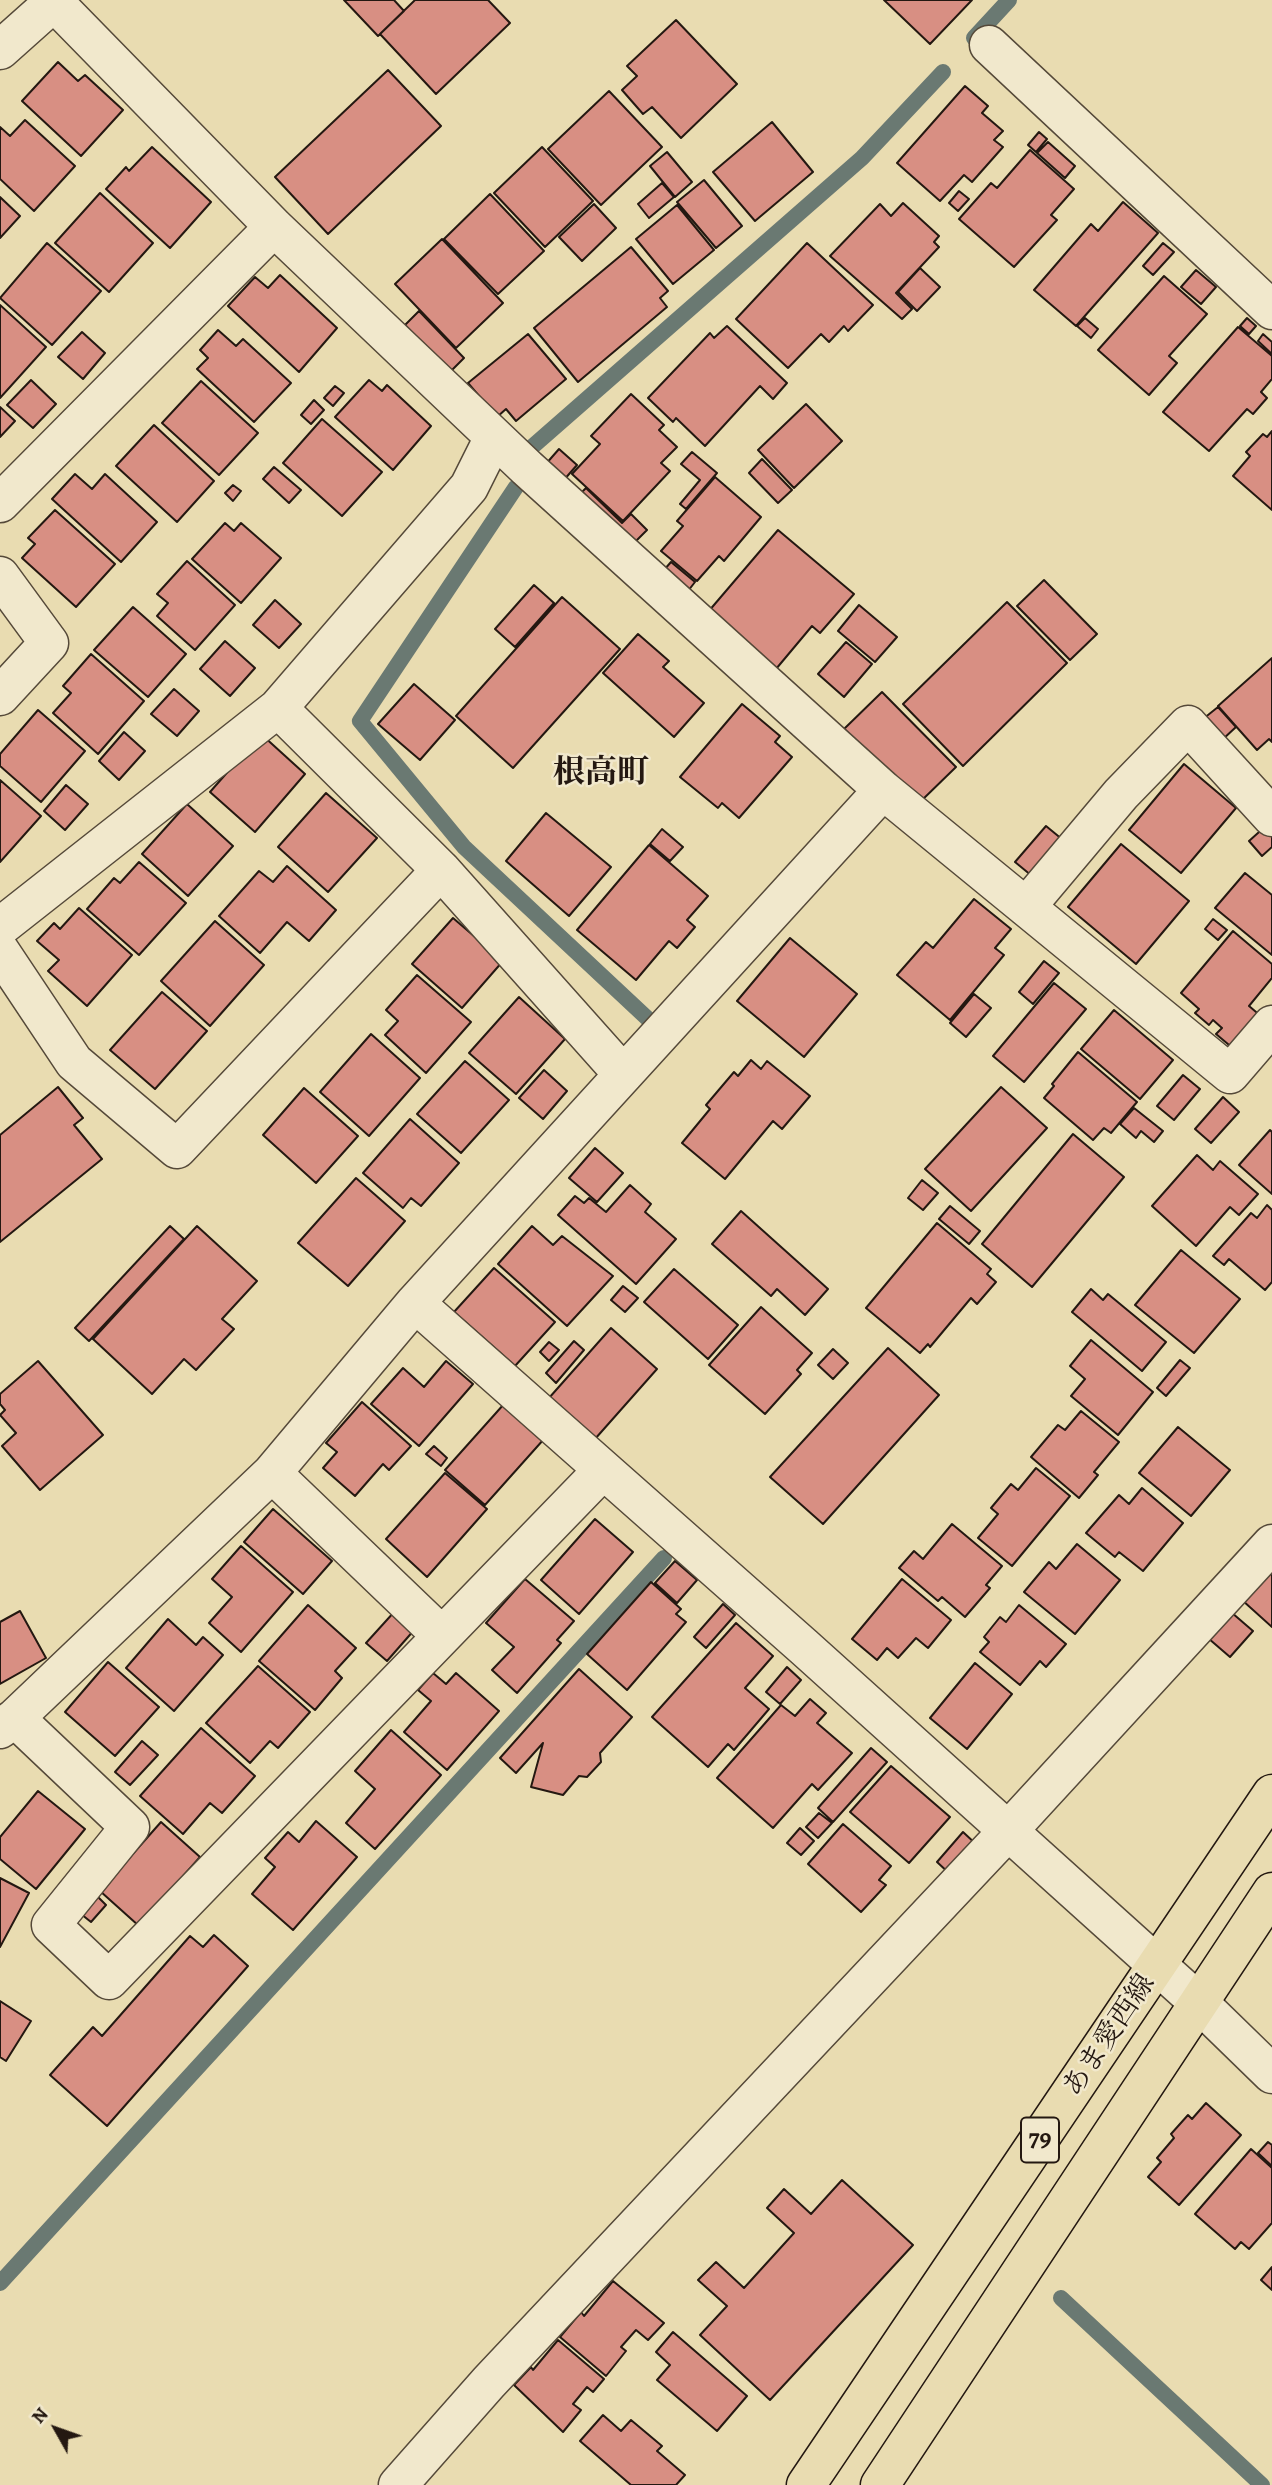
<!DOCTYPE html>
<html>
<head>
<meta charset="utf-8">
<style>
  body { margin:0 }
  #map { position:relative; width:1272px; height:2485px; overflow:hidden; background:#e9dcb1; font-family:Alegreya,serif }
  canvas { display:block }
  .north { position:absolute; left:21px; top:2394px; width:70px; height:70px; -webkit-text-stroke:5px #f1e8cc; paint-order:stroke; rotate:310deg; font-size:19px; font-weight:700; line-height:28px; text-align:center; color:#241811 }
  .north::after { content:''; display:block; margin:auto; width:24px; height:32px; background:#241811; clip-path:polygon(50% 0,100% 100%,50% 72%,0 100%) }
</style>
</head>
<body>
<div id="map">
<canvas width="1272" height="2485"></canvas>
<div class="north">N</div>
</div>
<script>
const c = document.querySelector('canvas').getContext('2d');
c.lineJoin = 'round';
function strokePath(path, color, width, dash) {
  c.strokeStyle = color;
  c.lineWidth = width;
  c.lineCap = dash ? 'butt' : 'round';
  c.setLineDash(dash || []);
  c.stroke(path);
}
function fillPath(path, color) {
  c.fillStyle = color;
  c.fill(path, 'evenodd');
}
function label(font, color, halo, rows, align = 'center') {
  c.font = font + ' Alegreya,"Noto Serif JP",serif';
  c.lineWidth = 5;
  c.setLineDash([]);
  c.textBaseline = 'middle';
  c.strokeStyle = halo;
  c.fillStyle = color;
  for (const [text, x, y, turn = 0] of rows) {
    c.save();
    c.translate(x, y);
    c.rotate((+turn || 0) * Math.PI / 180);
    c.textAlign = isNaN(turn) ? turn : align;
    if (halo) c.strokeText(text, 0, 0);
    c.fillText(text, 0, 0);
    c.restore();
  }
}
strokePath(new Path2D(`
  M 974,38 L 1009,0
  M 532,447 L 862,158 L 943,72
  M 516,487 L 360,721 L 464,847 L 648,1019
  M 0,2283 L 664,1558
  M 1061,2298 L 1262,2485`), '#6a7972', 16);
const building = new Path2D(`
  M 344,0 L 394,0 L 404,11 L 378,36 Z
  M 415,0 L 488,0 L 510,23 L 436,94 L 380,34 Z
  M 884,0 L 972,0 L 930,44 Z
  M 676,20 L 737,84 L 681,138 L 652,107 L 643,114 L 622,90 L 637,76 L 627,66 Z
  M 58,62 L 78,81 L 85,75 L 123,110 L 81,156 L 22,101 Z
  M 388,70 L 441,126 L 328,234 L 275,177 Z
  M 965,86 L 988,106 L 982,113 L 1003,131 L 994,140 L 1003,147 L 972,182 L 964,175 L 940,201 L 897,163 Z
  M 609,91 L 662,147 L 601,205 L 548,149 Z
  M 25,120 L 75,166 L 34,211 L 0,179 L 0,127 L 10,136 Z
  M 772,122 L 813,172 L 755,221 L 713,172 Z
  M 1039,132 L 1047,139 L 1036,152 L 1028,145 Z
  M 1048,142 L 1075,166 L 1065,178 L 1037,153 Z
  M 152,147 L 211,202 L 170,248 L 106,189 L 126,167 L 129,171 Z
  M 542,147 L 593,201 L 545,247 L 494,193 Z
  M 1030,150 L 1074,189 L 1051,215 L 1057,220 L 1014,267 L 959,219 L 991,183 L 997,188 Z
  M 667,152 L 692,182 L 675,197 L 650,166 Z
  M 704,180 L 742,226 L 716,248 L 677,202 Z
  M 662,183 L 674,197 L 649,218 L 638,204 Z
  M 959,191 L 969,199 L 958,211 L 949,203 Z
  M 100,193 L 153,243 L 109,292 L 55,243 Z
  M 490,194 L 544,251 L 498,294 L 444,239 Z
  M 0,197 L 20,216 L 0,238 Z
  M 1123,202 L 1158,233 L 1076,326 L 1034,290 L 1091,224 L 1098,231 Z
  M 903,203 L 939,236 L 934,242 L 939,247 L 896,293 L 912,309 L 902,319 L 830,256 L 880,204 L 891,216 Z
  M 594,204 L 616,228 L 582,261 L 559,237 Z
  M 677,205 L 714,250 L 673,284 L 636,239 Z
  M 442,239 L 503,303 L 456,348 L 395,284 Z
  M 47,243 L 101,291 L 52,345 L 0,298 Z
  M 807,243 L 873,305 L 848,331 L 844,326 L 829,342 L 821,334 L 788,368 L 736,319 Z
  M 1163,243 L 1174,252 L 1153,275 L 1143,266 Z
  M 631,247 L 668,291 L 660,298 L 667,307 L 578,382 L 534,328 Z
  M 920,268 L 940,287 L 917,311 L 898,292 Z
  M 1196,270 L 1216,287 L 1201,304 L 1181,287 Z
  M 280,275 L 337,328 L 299,372 L 228,306 L 255,277 L 268,288 Z
  M 1164,276 L 1207,314 L 1169,356 L 1177,363 L 1149,395 L 1098,350 Z
  M 0,305 L 46,347 L 0,398 Z
  M 419,311 L 464,358 L 450,372 L 405,325 Z
  M 1085,318 L 1098,329 L 1091,338 L 1077,326 Z
  M 1247,318 L 1256,326 L 1249,334 L 1240,326 Z
  M 727,326 L 787,383 L 773,399 L 760,386 L 705,446 L 676,418 L 673,422 L 648,398 L 710,333 L 714,338 Z
  M 1238,327 L 1272,356 L 1272,379 L 1261,392 L 1267,398 L 1253,414 L 1247,409 L 1209,451 L 1163,412 Z
  M 218,330 L 236,346 L 243,339 L 291,383 L 254,422 L 197,369 L 208,358 L 200,350 Z
  M 82,332 L 105,353 L 83,379 L 58,357 Z
  M 528,334 L 566,379 L 516,421 L 506,409 L 497,417 L 468,383 Z
  M 1263,334 L 1272,342 L 1272,354 L 1258,341 Z
  M 31,380 L 56,404 L 33,428 L 7,405 Z
  M 369,380 L 382,391 L 387,385 L 431,426 L 393,470 L 335,417 Z
  M 201,381 L 258,433 L 219,475 L 162,423 Z
  M 335,386 L 344,393 L 333,406 L 324,398 Z
  M 631,394 L 664,425 L 659,430 L 677,447 L 661,463 L 670,471 L 623,521 L 572,474 L 600,444 L 591,436 Z
  M 314,400 L 324,410 L 311,424 L 301,415 Z
  M 806,404 L 842,441 L 794,488 L 758,450 Z
  M 0,407 L 15,421 L 0,437 Z
  M 322,419 L 382,472 L 342,516 L 283,463 Z
  M 154,425 L 214,481 L 177,522 L 116,466 Z
  M 1272,431 L 1272,510 L 1233,476 L 1250,456 L 1246,452 L 1263,434 L 1267,437 Z
  M 559,449 L 577,465 L 563,481 L 545,465 Z
  M 692,452 L 717,473 L 686,509 L 680,504 L 700,480 L 681,464 Z
  M 762,459 L 792,490 L 778,503 L 749,473 Z
  M 274,467 L 301,490 L 289,503 L 263,479 Z
  M 75,474 L 92,489 L 105,474 L 157,522 L 121,562 L 52,499 Z
  M 715,477 L 761,517 L 724,561 L 719,556 L 697,581 L 661,551 L 683,526 L 677,521 Z
  M 233,485 L 241,491 L 233,501 L 225,493 Z
  M 586,488 L 622,523 L 631,514 L 647,530 L 633,544 L 580,494 Z
  M 55,510 L 115,564 L 76,607 L 22,558 L 35,544 L 28,538 Z
  M 225,523 L 234,531 L 241,523 L 281,558 L 241,603 L 192,559 Z
  M 778,530 L 854,594 L 820,633 L 812,626 L 776,669 L 708,612 Z
  M 187,561 L 235,605 L 195,650 L 157,616 L 168,603 L 157,594 Z
  M 671,562 L 695,582 L 688,591 L 664,570 Z
  M 1044,580 L 1097,634 L 1070,660 L 1017,606 Z
  M 534,585 L 554,603 L 515,647 L 495,629 Z
  M 562,597 L 620,649 L 513,768 L 456,716 Z
  M 275,600 L 301,624 L 279,648 L 253,625 Z
  M 1007,602 L 1067,663 L 963,766 L 903,704 Z
  M 859,605 L 897,637 L 875,662 L 838,631 Z
  M 133,607 L 186,654 L 148,697 L 94,650 Z
  M 638,634 L 669,661 L 663,667 L 704,703 L 674,737 L 603,673 Z
  M 225,641 L 255,668 L 230,696 L 200,669 Z
  M 846,642 L 872,664 L 844,697 L 818,674 Z
  M 91,654 L 144,701 L 98,754 L 53,713 L 71,693 L 63,686 Z
  M 1272,658 L 1272,742 L 1269,739 L 1257,750 L 1218,706 Z
  M 414,684 L 455,720 L 420,760 L 378,724 Z
  M 174,689 L 199,711 L 177,736 L 151,714 Z
  M 882,692 L 956,767 L 918,804 L 844,729 Z
  M 742,704 L 780,736 L 775,742 L 792,757 L 739,818 L 722,803 L 718,808 L 680,777 Z
  M 1218,707 L 1236,727 L 1222,740 L 1203,719 Z
  M 38,710 L 85,751 L 41,802 L 0,766 L 0,754 Z
  M 124,732 L 145,751 L 119,780 L 99,761 Z
  M 261,734 L 305,774 L 255,832 L 210,792 Z
  M 1184,764 L 1236,808 L 1181,873 L 1129,830 Z
  M 0,780 L 41,816 L 0,862 Z
  M 66,785 L 88,804 L 65,830 L 44,811 Z
  M 326,793 L 377,838 L 328,892 L 278,847 Z
  M 187,804 L 233,846 L 188,896 L 142,854 Z
  M 546,813 L 611,867 L 569,916 L 506,861 Z
  M 1268,824 L 1272,828 L 1272,847 L 1262,856 L 1249,841 Z
  M 1046,826 L 1063,840 L 1032,876 L 1015,862 Z
  M 662,829 L 683,847 L 670,861 L 650,844 Z
  M 1121,844 L 1189,901 L 1136,964 L 1068,907 Z
  M 649,845 L 708,896 L 687,920 L 695,927 L 677,948 L 669,941 L 636,980 L 577,930 Z
  M 139,862 L 186,903 L 139,955 L 87,909 L 114,878 L 120,883 Z
  M 287,866 L 336,910 L 309,941 L 287,922 L 260,953 L 219,916 L 259,871 L 273,882 Z
  M 1245,873 L 1272,895 L 1272,955 L 1215,908 Z
  M 974,899 L 1011,929 L 995,948 L 1004,955 L 950,1020 L 897,975 L 926,942 L 933,948 Z
  M 79,908 L 132,955 L 87,1006 L 48,971 L 59,960 L 37,941 L 54,923 L 60,929 Z
  M 453,918 L 503,961 L 462,1008 L 412,964 Z
  M 1213,919 L 1227,930 L 1218,940 L 1205,929 Z
  M 215,921 L 264,965 L 210,1026 L 161,981 Z
  M 1233,931 L 1272,964 L 1272,978 L 1249,1006 L 1262,1017 L 1235,1050 L 1216,1034 L 1222,1028 L 1213,1020 L 1209,1025 L 1195,1013 L 1199,1009 L 1181,993 Z
  M 790,938 L 857,994 L 804,1057 L 737,1001 Z
  M 1044,961 L 1059,973 L 1033,1004 L 1019,992 Z
  M 417,975 L 471,1022 L 426,1073 L 385,1035 L 398,1021 L 386,1010 Z
  M 1054,983 L 1086,1009 L 1024,1082 L 993,1056 Z
  M 162,992 L 207,1031 L 155,1089 L 110,1050 Z
  M 974,994 L 991,1008 L 966,1037 L 950,1023 Z
  M 519,997 L 565,1039 L 516,1094 L 469,1053 Z
  M 1114,1010 L 1173,1060 L 1140,1099 L 1081,1049 Z
  M 371,1034 L 420,1078 L 369,1136 L 320,1092 Z
  M 1078,1052 L 1137,1102 L 1111,1133 L 1104,1128 L 1093,1140 L 1044,1098 L 1054,1086 L 1052,1084 Z
  M 751,1060 L 761,1069 L 767,1061 L 810,1096 L 782,1129 L 773,1121 L 725,1179 L 682,1143 L 710,1109 L 706,1105 L 734,1072 L 738,1076 Z
  M 465,1061 L 509,1100 L 461,1153 L 417,1114 Z
  M 544,1070 L 567,1091 L 543,1119 L 519,1098 Z
  M 1183,1075 L 1200,1089 L 1174,1120 L 1157,1106 Z
  M 58,1087 L 83,1118 L 74,1125 L 102,1159 L 0,1242 L 0,1135 Z
  M 1001,1087 L 1047,1128 L 971,1211 L 925,1169 Z
  M 304,1088 L 358,1136 L 316,1183 L 263,1135 Z
  M 1223,1097 L 1239,1112 L 1211,1143 L 1195,1129 Z
  M 1134,1108 L 1163,1131 L 1154,1142 L 1141,1131 L 1136,1138 L 1120,1124 Z
  M 410,1119 L 459,1163 L 421,1206 L 411,1198 L 403,1208 L 363,1173 Z
  M 1270,1130 L 1272,1132 L 1272,1194 L 1239,1165 Z
  M 1073,1134 L 1124,1177 L 1032,1287 L 982,1244 Z
  M 595,1148 L 623,1173 L 597,1202 L 569,1178 Z
  M 1197,1155 L 1213,1170 L 1220,1161 L 1258,1194 L 1239,1215 L 1230,1207 L 1196,1246 L 1152,1206 Z
  M 356,1178 L 405,1221 L 348,1286 L 298,1243 Z
  M 922,1180 L 938,1193 L 923,1210 L 908,1198 Z
  M 630,1185 L 651,1204 L 645,1212 L 676,1239 L 636,1284 L 558,1215 L 575,1196 L 584,1203 L 589,1198 L 606,1212 Z
  M 1267,1205 L 1272,1210 L 1272,1282 L 1265,1290 L 1229,1259 L 1224,1265 L 1213,1256 L 1251,1213 L 1257,1218 Z
  M 950,1206 L 980,1231 L 969,1244 L 939,1219 Z
  M 741,1211 L 828,1289 L 805,1315 L 777,1289 L 771,1296 L 712,1244 Z
  M 937,1223 L 991,1269 L 987,1274 L 996,1282 L 977,1304 L 971,1298 L 930,1347 L 928,1344 L 920,1353 L 866,1308 Z
  M 170,1226 L 184,1239 L 89,1341 L 75,1328 Z
  M 197,1226 L 257,1281 L 222,1319 L 234,1329 L 196,1370 L 184,1359 L 152,1394 L 93,1339 Z
  M 532,1226 L 553,1245 L 562,1236 L 613,1276 L 567,1326 L 498,1264 Z
  M 1181,1250 L 1240,1299 L 1194,1353 L 1135,1305 Z
  M 494,1268 L 555,1322 L 515,1366 L 454,1312 Z
  M 674,1269 L 738,1325 L 708,1359 L 644,1302 Z
  M 623,1286 L 638,1298 L 625,1312 L 611,1300 Z
  M 1091,1289 L 1103,1300 L 1108,1294 L 1166,1342 L 1142,1371 L 1072,1312 Z
  M 761,1307 L 812,1353 L 797,1370 L 801,1374 L 765,1414 L 709,1365 Z
  M 611,1328 L 657,1369 L 595,1439 L 549,1398 Z
  M 1091,1340 L 1153,1392 L 1118,1435 L 1071,1396 L 1085,1379 L 1070,1366 Z
  M 574,1341 L 584,1350 L 556,1383 L 546,1373 Z
  M 549,1342 L 559,1350 L 549,1361 L 540,1352 Z
  M 888,1348 L 939,1395 L 823,1524 L 770,1477 Z
  M 833,1349 L 848,1363 L 833,1379 L 818,1365 Z
  M 1180,1360 L 1190,1368 L 1166,1396 L 1157,1388 Z
  M 38,1361 L 103,1435 L 40,1490 L 2,1446 L 16,1433 L 0,1415 L 5,1410 L 0,1404 L 0,1394 Z
  M 446,1361 L 473,1384 L 419,1446 L 371,1404 L 403,1368 L 424,1387 Z
  M 362,1402 L 411,1446 L 389,1470 L 383,1464 L 355,1496 L 323,1468 L 337,1452 L 326,1443 Z
  M 504,1404 L 544,1439 L 485,1505 L 445,1470 Z
  M 1081,1411 L 1119,1442 L 1094,1472 L 1098,1475 L 1079,1498 L 1031,1457 L 1058,1425 L 1065,1430 Z
  M 1178,1427 L 1230,1470 L 1191,1516 L 1139,1473 Z
  M 434,1446 L 447,1458 L 441,1466 L 426,1454 Z
  M 1036,1468 L 1070,1496 L 1012,1566 L 978,1538 L 998,1514 L 991,1508 L 1011,1484 L 1018,1490 Z
  M 445,1473 L 487,1509 L 427,1577 L 386,1539 Z
  M 1142,1488 L 1183,1523 L 1143,1571 L 1119,1552 L 1115,1557 L 1086,1533 L 1119,1495 L 1129,1504 Z
  M 273,1509 L 332,1561 L 303,1594 L 244,1542 Z
  M 595,1519 L 633,1552 L 579,1614 L 541,1580 Z
  M 952,1524 L 1002,1566 L 986,1585 L 990,1588 L 965,1617 L 942,1597 L 938,1601 L 899,1568 L 914,1551 L 923,1559 Z
  M 1077,1544 L 1120,1580 L 1075,1634 L 1024,1592 L 1049,1562 L 1056,1569 Z
  M 241,1546 L 293,1592 L 241,1652 L 209,1623 L 232,1597 L 212,1579 Z
  M 675,1561 L 697,1580 L 677,1603 L 655,1583 Z
  M 1272,1566 L 1272,1627 L 1242,1600 Z
  M 525,1579 L 574,1621 L 557,1640 L 561,1643 L 517,1693 L 492,1670 L 514,1647 L 486,1623 Z
  M 902,1579 L 951,1620 L 928,1648 L 916,1638 L 898,1658 L 887,1648 L 877,1660 L 852,1639 Z
  M 651,1582 L 681,1609 L 676,1614 L 686,1622 L 627,1690 L 587,1654 Z
  M 723,1604 L 735,1615 L 706,1648 L 694,1637 Z
  M 308,1605 L 356,1648 L 335,1671 L 342,1678 L 315,1710 L 259,1661 Z
  M 1019,1605 L 1066,1644 L 1046,1667 L 1040,1661 L 1020,1685 L 980,1652 L 989,1642 L 984,1637 L 1000,1617 L 1006,1622 Z
  M 1224,1606 L 1253,1631 L 1230,1657 L 1201,1632 Z
  M 20,1611 L 46,1658 L 0,1684 L 0,1622 Z
  M 395,1611 L 415,1629 L 387,1661 L 366,1643 Z
  M 168,1619 L 196,1645 L 203,1637 L 223,1655 L 174,1711 L 126,1668 Z
  M 736,1623 L 773,1656 L 745,1688 L 769,1709 L 734,1750 L 728,1744 L 708,1767 L 652,1717 Z
  M 108,1662 L 159,1707 L 115,1756 L 65,1712 Z
  M 975,1663 L 1012,1694 L 967,1749 L 930,1718 Z
  M 258,1666 L 310,1712 L 278,1748 L 270,1741 L 250,1763 L 206,1723 Z
  M 787,1667 L 801,1680 L 780,1704 L 766,1692 Z
  M 579,1669 L 632,1717 L 600,1753 L 601,1762 L 587,1777 L 579,1776 L 563,1795 L 531,1787 L 543,1743 L 516,1773 L 500,1758 Z
  M 433,1673 L 446,1684 L 456,1673 L 499,1711 L 447,1770 L 404,1732 L 431,1701 L 418,1690 Z
  M 810,1699 L 826,1713 L 817,1723 L 852,1753 L 818,1790 L 812,1784 L 773,1828 L 717,1778 L 781,1705 L 795,1716 Z
  M 201,1728 L 255,1776 L 222,1813 L 210,1803 L 183,1834 L 140,1796 Z
  M 391,1730 L 441,1775 L 375,1849 L 346,1823 L 375,1789 L 355,1771 Z
  M 142,1741 L 158,1755 L 130,1785 L 115,1772 Z
  M 871,1748 L 887,1762 L 833,1822 L 818,1808 Z
  M 891,1766 L 950,1817 L 909,1863 L 850,1812 Z
  M 38,1791 L 85,1829 L 36,1889 L 0,1859 L 0,1837 Z
  M 819,1813 L 832,1823 L 818,1838 L 806,1827 Z
  M 316,1821 L 357,1857 L 293,1930 L 252,1894 L 275,1867 L 265,1858 L 288,1832 L 299,1842 Z
  M 161,1822 L 200,1857 L 139,1926 L 100,1891 Z
  M 843,1824 L 891,1866 L 879,1880 L 886,1885 L 861,1912 L 808,1864 Z
  M 800,1828 L 814,1841 L 801,1855 L 787,1843 Z
  M 963,1832 L 978,1846 L 951,1875 L 937,1862 Z
  M 0,1878 L 29,1893 L 0,1947 Z
  M 97,1896 L 106,1905 L 91,1922 L 81,1914 Z
  M 214,1935 L 248,1966 L 107,2126 L 50,2075 L 93,2027 L 102,2036 L 190,1936 L 203,1947 Z
  M 0,2001 L 31,2021 L 6,2061 L 0,2057 Z
  M 1206,2103 L 1241,2135 L 1179,2205 L 1148,2177 L 1161,2162 L 1157,2158 L 1174,2138 L 1171,2134 L 1188,2115 L 1192,2119 Z
  M 1268,2142 L 1272,2145 L 1272,2166 L 1258,2153 Z
  M 1251,2149 L 1272,2168 L 1272,2223 L 1249,2249 L 1241,2242 L 1235,2249 L 1195,2214 Z
  M 842,2180 L 913,2245 L 770,2400 L 700,2335 L 727,2306 L 698,2280 L 716,2262 L 744,2288 L 794,2233 L 767,2208 L 784,2189 L 811,2214 Z
  M 1272,2267 L 1272,2290 L 1261,2280 Z
  M 613,2281 L 664,2323 L 648,2340 L 636,2330 L 621,2347 L 626,2351 L 606,2376 L 560,2337 L 581,2312 L 584,2316 Z
  M 673,2332 L 747,2396 L 717,2431 L 657,2380 L 670,2365 L 656,2352 Z
  M 558,2340 L 604,2379 L 593,2392 L 587,2387 L 573,2404 L 581,2410 L 563,2432 L 514,2385 L 531,2367 L 533,2370 Z
  M 603,2415 L 621,2431 L 631,2420 L 662,2446 L 657,2451 L 685,2475 L 676,2485 L 631,2485 L 580,2441 Z`);
fillPath(building, '#d88f83');
strokePath(building, '#241811', 2);
const minor = new Path2D(`
  M 52,0 L 274,227 L 527,468 L 883,790 L 1230,1074 L 1272,1025
  M 989,45 L 1272,310
  M 0,50 L 56,0
  M 0,503 L 274,227
  M 0,576 L 49,643 L 0,696
  M 441,870 L 622,1073
  M 1026,907 L 1121,794 L 1188,725 L 1272,817
  M 0,927 L 278,708
  M 0,951 L 74,1062 L 177,1149 L 441,870 L 278,708 L 469,487 L 494,437
  M 415,1303 L 804,1647 L 1197,2001 L 1272,2074
  M 272,1473 L 442,1636
  M 15,1718 L 130,1827 L 51,1925 L 109,1980 L 603,1470
  M 0,1729 L 15,1718 L 272,1473 L 415,1303 L 883,790
  M 398,2485 L 489,2382 L 1008,1831 L 1272,1544`);
const primary = new Path2D(`
  M 806,2485 L 1272,1794
  M 880,2485 L 1272,1892`);
strokePath(minor, '#554939', 41);
strokePath(primary, '#241811', 41);
strokePath(minor, '#f1e8cc', 38);
strokePath(primary, '#e9dcb1', 38);
for (const [x, y, w] of [
  [1040,2140,38]
]) {
  const box = new Path2D();
  box.roundRect(x - w / 2, y - 22.5, w, 45, 5);
  c.fillStyle = '#f1e8cc';
  c.fill(box);
  strokePath(box, '#241811', 2);
}
label('bold 26px', '#241811', null, [
  ["79",1040,2140]
]);
label('28px', '#241811', '#f1e8cc', [
  ["あま愛西線",1110,2036,-56]
]);
label('bold 32px', '#241811', '#f1e8cc', [
  ["根高町",601,774]
]);
</script>
</body>
</html>
